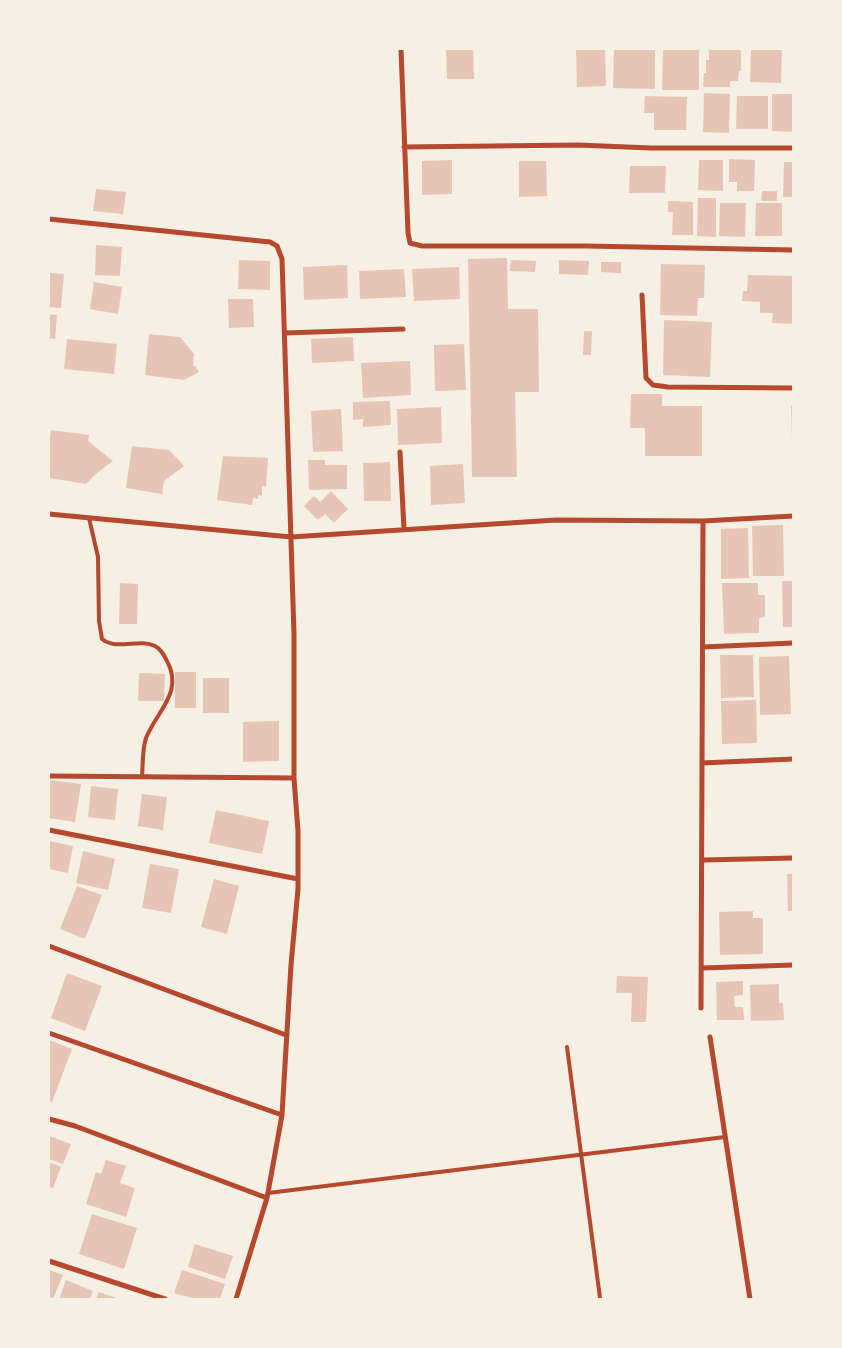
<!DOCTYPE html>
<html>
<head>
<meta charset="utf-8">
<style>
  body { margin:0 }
  #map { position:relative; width:842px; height:1348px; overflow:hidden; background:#f6efe4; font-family:Signika,sans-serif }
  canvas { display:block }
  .frame { position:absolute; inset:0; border:50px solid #f6efe4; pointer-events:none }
</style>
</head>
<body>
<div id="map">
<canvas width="842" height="1348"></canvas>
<div class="frame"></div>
</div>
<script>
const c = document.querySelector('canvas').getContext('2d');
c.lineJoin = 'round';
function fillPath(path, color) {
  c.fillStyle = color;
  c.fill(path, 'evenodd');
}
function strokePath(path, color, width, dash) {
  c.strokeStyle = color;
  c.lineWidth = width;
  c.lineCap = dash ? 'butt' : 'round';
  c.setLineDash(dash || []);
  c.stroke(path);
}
fillPath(new Path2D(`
  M 446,49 L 473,49 L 474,79 L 447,79 Z
  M 576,49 L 605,49 L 606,86 L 577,87 Z
  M 614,49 L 655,49 L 655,89 L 613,88 Z
  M 663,49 L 699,49 L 699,90 L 662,90 Z
  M 709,49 L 741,49 L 741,71 L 739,71 L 738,81 L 730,81 L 730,87 L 703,87 L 704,73 L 706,73 L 706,60 L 709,60 Z
  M 751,49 L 782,49 L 781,83 L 750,82 Z
  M 704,93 L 730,94 L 729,133 L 703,132 Z
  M 772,94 L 793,94 L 793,132 L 772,131 Z
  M 645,96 L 687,97 L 686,130 L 654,130 L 654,113 L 644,113 Z
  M 737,96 L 768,96 L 768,129 L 736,129 Z
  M 729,159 L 755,160 L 754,191 L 737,191 L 737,182 L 729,182 Z
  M 452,160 L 452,194 L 422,195 L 422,161 Z
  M 699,160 L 723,160 L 723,191 L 698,190 Z
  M 519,161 L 546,161 L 547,196 L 519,197 Z
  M 784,162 L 793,162 L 793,197 L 783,197 Z
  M 630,166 L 666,166 L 665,193 L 629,193 Z
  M 96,189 L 126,192 L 123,214 L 93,211 Z
  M 762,191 L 777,191 L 777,201 L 761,201 Z
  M 698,198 L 716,198 L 716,237 L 697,236 Z
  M 668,201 L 693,202 L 693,235 L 672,235 L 673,212 L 668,212 Z
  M 720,203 L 746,203 L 745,237 L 719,236 Z
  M 756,203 L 782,203 L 782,236 L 755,236 Z
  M 96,245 L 122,247 L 120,276 L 95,275 Z
  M 507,258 L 508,309 L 538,309 L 539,392 L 515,392 L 517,477 L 472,477 L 468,259 Z
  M 239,260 L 270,261 L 270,290 L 238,289 Z
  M 511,260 L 536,261 L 535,272 L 510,271 Z
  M 559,260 L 589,261 L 588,275 L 559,274 Z
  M 601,262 L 621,262 L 621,273 L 601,272 Z
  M 661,264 L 705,265 L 704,298 L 698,298 L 697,316 L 660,315 Z
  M 347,265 L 348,298 L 304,300 L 303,267 Z
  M 459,267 L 460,299 L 414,301 L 412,269 Z
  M 404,269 L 406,297 L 360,299 L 359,271 Z
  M 49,273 L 64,274 L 61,308 L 49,307 Z
  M 748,275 L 793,276 L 793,324 L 772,323 L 773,313 L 760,313 L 760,302 L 742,301 L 743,291 L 747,291 Z
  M 94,282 L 122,287 L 118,314 L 90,309 Z
  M 228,299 L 253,299 L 254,327 L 229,328 Z
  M 49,314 L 57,315 L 55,339 L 49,338 Z
  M 664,320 L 712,322 L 710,377 L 663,375 Z
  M 584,331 L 592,331 L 591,355 L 583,355 Z
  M 149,334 L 180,337 L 194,354 L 193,366 L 195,366 L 199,372 L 184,380 L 145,375 Z
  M 353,337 L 354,361 L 312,363 L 311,339 Z
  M 67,339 L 117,344 L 114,374 L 64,369 Z
  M 464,344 L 466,390 L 435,391 L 434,345 Z
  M 410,361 L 411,395 L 363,398 L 361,363 Z
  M 631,394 L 662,394 L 662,406 L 702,406 L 702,456 L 645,456 L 645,428 L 630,428 Z
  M 390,401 L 391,425 L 363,427 L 363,419 L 353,420 L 353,402 Z
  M 791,406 L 793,406 L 793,440 L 792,440 Z
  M 441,407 L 442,443 L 398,445 L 397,409 Z
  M 341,409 L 343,451 L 313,452 L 311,411 Z
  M 51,430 L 89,435 L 88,441 L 113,461 L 97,473 L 86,484 L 49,478 L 49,443 Z
  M 132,446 L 169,450 L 184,466 L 164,481 L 162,494 L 126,488 Z
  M 223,456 L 268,458 L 266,487 L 262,486 L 262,496 L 258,495 L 258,499 L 253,498 L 252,505 L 217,500 Z
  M 308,460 L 325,460 L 325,465 L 347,465 L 347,489 L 309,490 Z
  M 390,462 L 391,501 L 364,501 L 363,463 Z
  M 463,464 L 465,503 L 431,505 L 430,466 Z
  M 331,491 L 348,509 L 334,523 L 325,514 L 318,520 L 304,506 L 314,496 L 320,502 Z
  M 783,525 L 784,576 L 753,576 L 752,526 Z
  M 748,528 L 749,578 L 721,579 L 721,529 Z
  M 782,581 L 793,581 L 793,627 L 783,627 Z
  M 120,583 L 138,584 L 137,624 L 119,624 Z
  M 722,583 L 758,583 L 758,595 L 765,595 L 765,617 L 759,618 L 759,633 L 724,634 Z
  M 720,655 L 753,655 L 754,697 L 721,698 Z
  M 789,656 L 791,714 L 760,715 L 759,657 Z
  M 175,672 L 196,672 L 196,708 L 175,708 Z
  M 139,673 L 165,674 L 164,701 L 138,701 Z
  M 203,678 L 229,678 L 229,713 L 203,713 Z
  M 756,700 L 757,743 L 722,744 L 721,701 Z
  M 279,721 L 279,761 L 243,762 L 243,722 Z
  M 49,780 L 81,784 L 75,822 L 49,818 Z
  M 91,786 L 118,789 L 115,820 L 88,817 Z
  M 142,794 L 167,797 L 163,830 L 138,826 Z
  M 216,810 L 269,821 L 262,854 L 209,843 Z
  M 49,841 L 73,846 L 68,873 L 49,869 Z
  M 83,851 L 115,859 L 108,890 L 76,883 Z
  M 150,864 L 179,869 L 171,913 L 142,908 Z
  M 787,874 L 793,874 L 793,911 L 788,911 Z
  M 214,879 L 239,886 L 227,934 L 201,927 Z
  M 77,886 L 102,895 L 85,939 L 60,929 Z
  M 753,911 L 753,918 L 763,918 L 763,954 L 720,955 L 719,912 Z
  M 67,973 L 102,986 L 85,1031 L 51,1018 Z
  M 617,976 L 648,977 L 646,1022 L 631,1022 L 632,993 L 616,993 Z
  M 743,981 L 743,995 L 734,996 L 735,1007 L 743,1007 L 744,1020 L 717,1020 L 716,982 Z
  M 779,984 L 779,1003 L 783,1003 L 784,1020 L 751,1021 L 750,985 Z
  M 49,1040 L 72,1049 L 52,1102 L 49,1101 Z
  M 49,1136 L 71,1144 L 63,1164 L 49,1159 Z
  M 106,1160 L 126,1166 L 120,1183 L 135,1188 L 126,1217 L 86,1204 L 96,1172 L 101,1174 Z
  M 49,1162 L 61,1167 L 53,1188 L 49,1187 Z
  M 92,1214 L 137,1228 L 124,1269 L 79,1254 Z
  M 195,1244 L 233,1256 L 225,1279 L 188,1267 Z
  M 49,1270 L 63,1275 L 53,1299 L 49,1299 Z
  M 182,1270 L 225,1284 L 220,1299 L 195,1299 L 174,1293 Z
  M 66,1280 L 93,1291 L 90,1299 L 59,1299 Z
  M 99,1292 L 119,1299 L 96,1299 Z`), '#e6c5b7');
strokePath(new Path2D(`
  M 89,518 L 98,557 L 99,621 L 102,639 C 117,651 139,638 155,646 C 161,649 164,655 167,661 C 184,692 157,711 146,738 C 142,750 143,765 142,777
  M 567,1047 L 600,1298
  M 268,1193 L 725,1137`), '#b5482f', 4);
strokePath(new Path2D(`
  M 401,49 L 408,233 L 410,243 L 422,246 L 586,246 L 793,250
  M 404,147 L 578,145 L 651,148 L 793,148
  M 49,219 L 270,242 L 277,246 L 282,259 L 294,634 L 294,778 L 298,831 L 298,889 L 291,965 L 282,1115 L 267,1198 L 236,1299
  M 642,295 L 646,378 L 653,385 L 668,387 L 793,388
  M 285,333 L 403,329
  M 400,452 L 404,529
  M 49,514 L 291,537 L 556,520 L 703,521 L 793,516
  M 703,647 L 793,643
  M 702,763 L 793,759
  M 49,776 L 294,778
  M 49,830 L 298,879
  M 702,860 L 793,858
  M 49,946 L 286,1035
  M 702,968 L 793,965
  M 701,1008 L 703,521
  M 49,1033 L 282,1115
  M 710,1037 L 750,1299
  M 49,1119 L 75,1126 L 267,1198
  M 49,1261 L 165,1299`), '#b5482f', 5);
</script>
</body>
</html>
